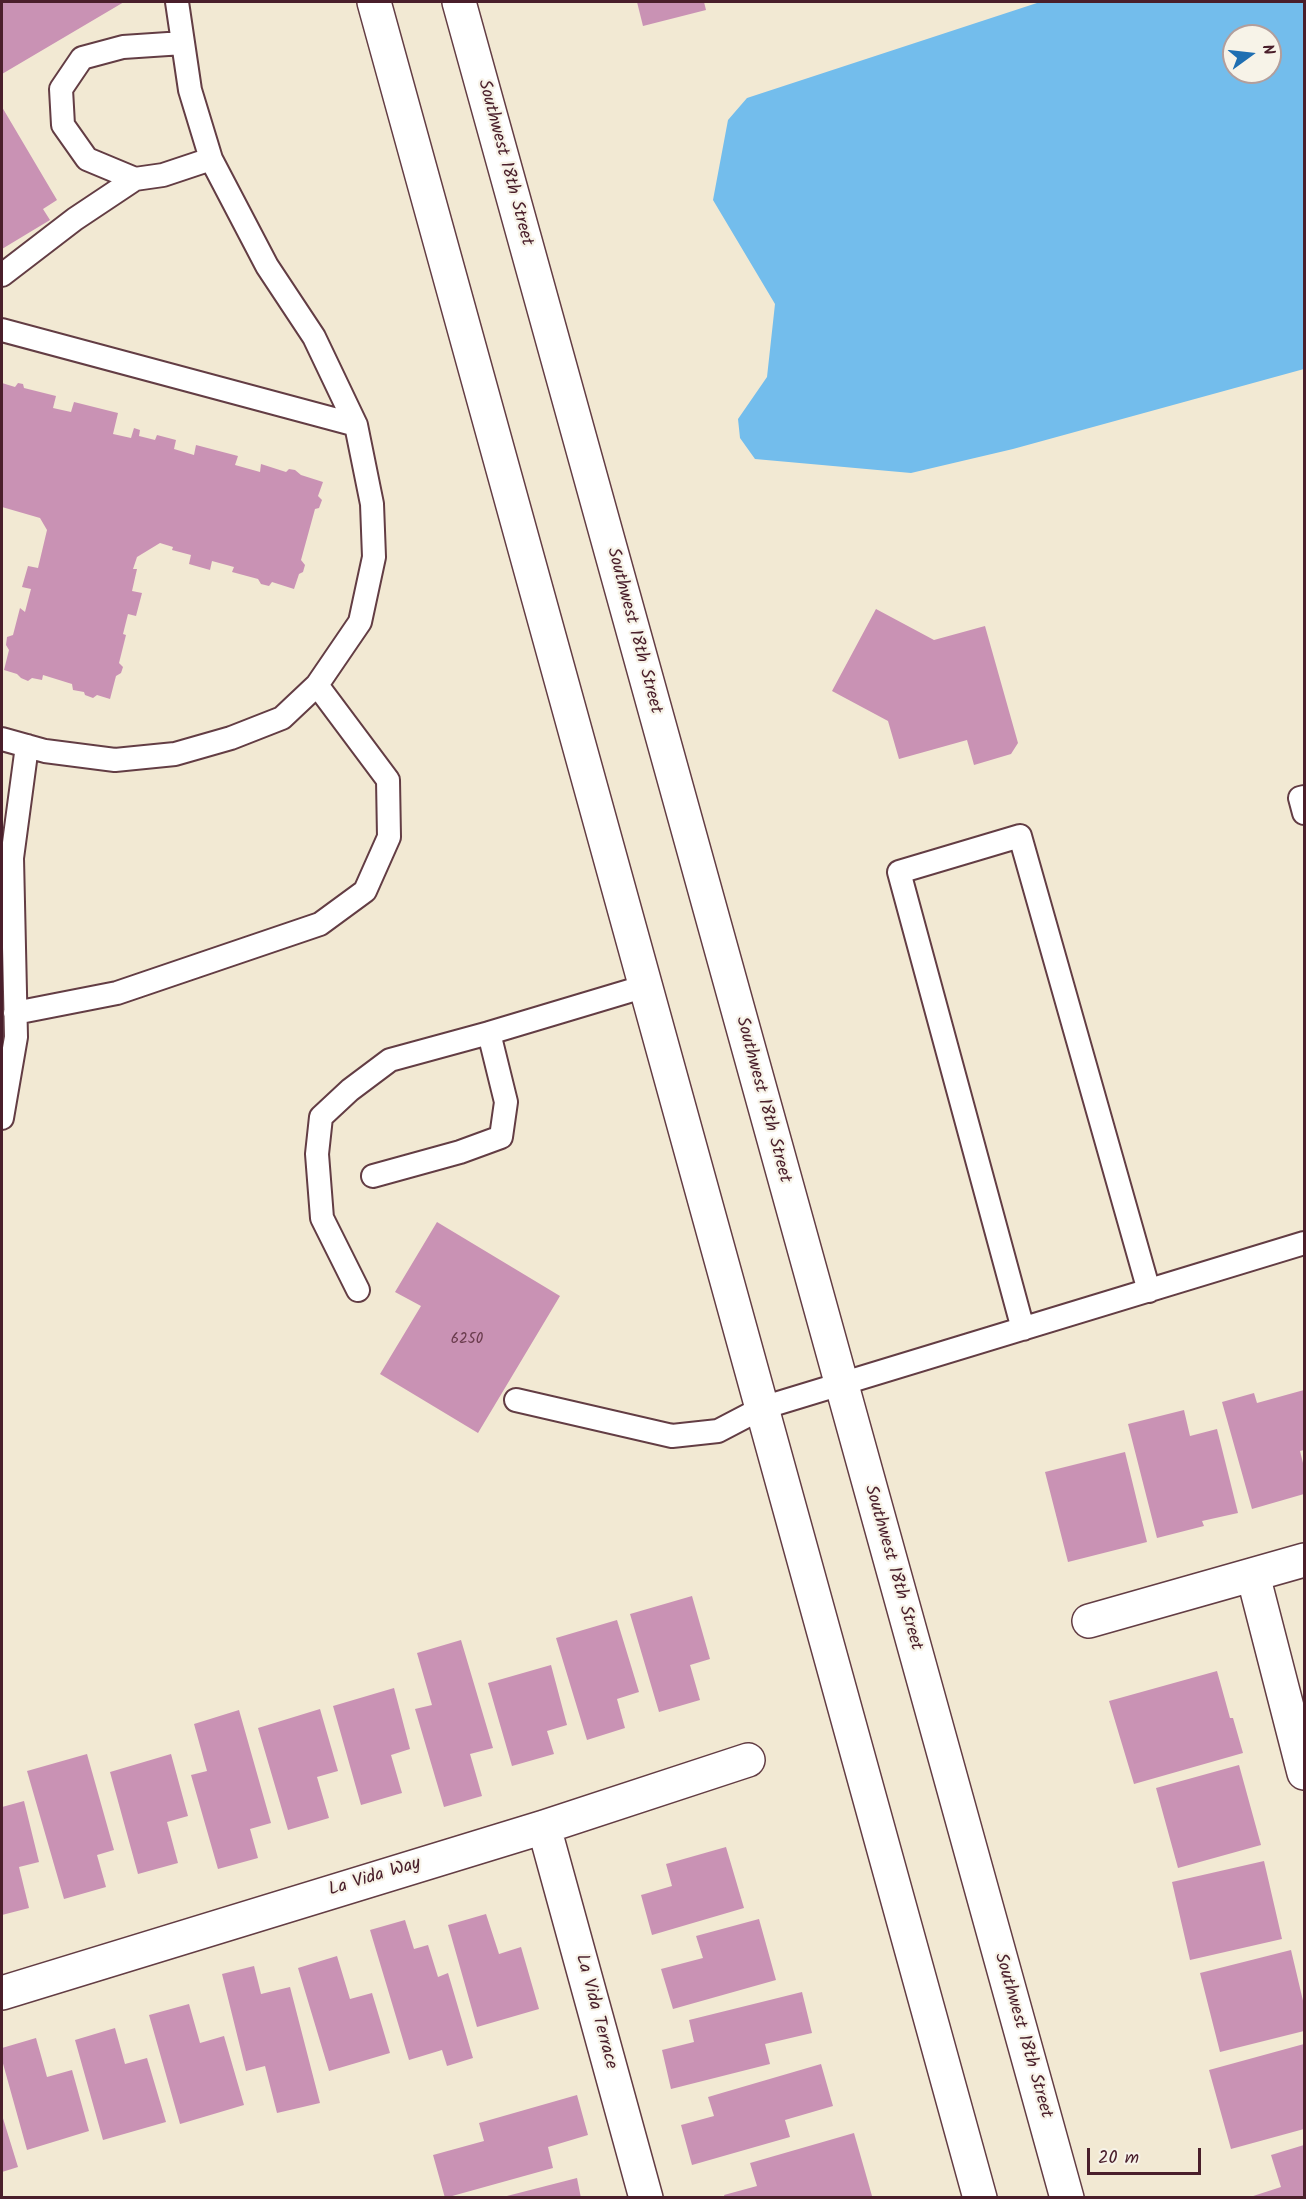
<!DOCTYPE html>
<html>
<head>
<meta charset="utf-8">
<style>
  body { margin:0 }
  #map { position:relative; width:1306px; height:2199px; overflow:hidden; background:#f2e9d3; font-family:Kalam,sans-serif }
  canvas { display:block }
  .frame { position:absolute; inset:0; border:3px solid #4a1f2b; pointer-events:none }
  .north { position:absolute; left:1222px; top:24px; width:60px; height:60px; box-sizing:border-box; background:#f7f3e8; border:2px solid #b29e9c; border-radius:50%; rotate:75deg; font-size:16px; font-weight:700; line-height:24px; text-align:center; color:#4a1f2b }
  .north::after { content:''; display:block; margin:auto; width:21px; height:27px; background:#1f6fb2; clip-path:polygon(50% 0,100% 100%,50% 72%,0 100%) }
  .scale { position:absolute; left:1087px; top:2148px; width:114px; height:27px; box-sizing:border-box; border:3px solid #4a1f2b; border-top:0; padding-left:8px; font-size:18px; line-height:21px; white-space:nowrap; color:#4a1f2b; -webkit-text-stroke:4px #f7f3e8; paint-order:stroke }
</style>
</head>
<body>
<div id="map">
<canvas width="1306" height="2199"></canvas>
<div class="frame"></div>
<div class="north">N</div>
<div class="scale">20 m</div>
</div>
<script>
const c = document.querySelector('canvas').getContext('2d');
c.lineJoin = 'round';
function fillPath(path, color) {
  c.fillStyle = color;
  c.fill(path, 'evenodd');
}
function strokePath(path, color, width, dash) {
  c.strokeStyle = color;
  c.lineWidth = width;
  c.lineCap = dash ? 'butt' : 'round';
  c.setLineDash(dash || []);
  c.stroke(path);
}
function label(font, color, halo, rows, align = 'center') {
  c.font = font + ' Kalam,sans-serif';
  c.lineWidth = 4.5;
  c.setLineDash([]);
  c.textBaseline = 'middle';
  c.strokeStyle = halo;
  c.fillStyle = color;
  for (const [text, x, y, turn = 0] of rows) {
    c.save();
    c.translate(x, y);
    c.rotate((+turn || 0) * Math.PI / 180);
    c.textAlign = isNaN(turn) ? turn : align;
    if (halo) c.strokeText(text, 0, 0);
    c.fillText(text, 0, 0);
    c.restore();
  }
}
fillPath(new Path2D(`
  M 1040,2 L 1304,2 L 1304,369 L 1013,449 L 911,473 L 755,459 L 740,438 L 738,419 L 767,377 L 775,304 L 713,200 L 728,120 L 747,98 ZM 1234,36 L 1270,36 L 1270,72 L 1234,72 Z`), '#73bdec');
fillPath(new Path2D(`
  M 2,2 L 124,2 L 2,74 Z
  M 637,2 L 704,2 L 706,10 L 643,26 Z
  M 2,107 L 57,200 L 43,209 L 50,220 L 2,249 Z
  M 2,383 L 15,387 L 18,383 L 23,384 L 24,388 L 56,396 L 53,408 L 71,412 L 74,402 L 118,413 L 113,434 L 131,438 L 134,428 L 140,430 L 139,436 L 155,440 L 157,435 L 176,440 L 174,449 L 194,455 L 196,445 L 238,456 L 235,465 L 260,472 L 261,464 L 286,472 L 289,469 L 295,470 L 301,475 L 323,482 L 318,496 L 322,500 L 319,508 L 315,509 L 301,560 L 305,565 L 303,572 L 299,574 L 294,589 L 272,582 L 269,586 L 261,584 L 258,579 L 232,572 L 234,567 L 212,561 L 210,570 L 189,564 L 191,555 L 172,550 L 173,547 L 160,543 L 137,557 L 133,569 L 137,569 L 132,591 L 142,593 L 136,616 L 128,614 L 123,634 L 126,635 L 119,663 L 123,667 L 121,673 L 116,676 L 110,699 L 97,695 L 93,698 L 85,695 L 84,692 L 73,690 L 72,684 L 43,675 L 42,680 L 32,678 L 28,681 L 21,678 L 17,674 L 4,670 L 9,650 L 6,645 L 7,637 L 13,635 L 20,608 L 25,612 L 31,589 L 22,587 L 28,566 L 38,568 L 47,530 L 40,518 L 2,507 Z
  M 876,609 L 934,640 L 985,626 L 1018,743 L 1011,754 L 974,765 L 967,740 L 899,759 L 888,721 L 832,691 Z
  M 437,1222 L 560,1296 L 478,1433 L 380,1374 L 421,1306 L 395,1292 Z
  M 1304,1390 L 1304,1450 L 1300,1451 L 1304,1467 L 1304,1494 L 1252,1509 L 1222,1402 L 1254,1393 L 1257,1403 Z
  M 1184,1410 L 1190,1436 L 1217,1429 L 1238,1513 L 1202,1521 L 1204,1526 L 1157,1538 L 1128,1424 Z
  M 1125,1452 L 1147,1542 L 1068,1562 L 1045,1472 Z
  M 692,1596 L 710,1659 L 690,1665 L 700,1700 L 659,1712 L 630,1614 Z
  M 617,1620 L 639,1692 L 617,1699 L 625,1728 L 587,1740 L 556,1638 Z
  M 461,1640 L 493,1748 L 470,1754 L 482,1796 L 444,1807 L 415,1709 L 432,1705 L 417,1653 Z
  M 551,1665 L 567,1725 L 547,1731 L 554,1754 L 512,1766 L 488,1683 Z
  M 1217,1671 L 1230,1718 L 1233,1718 L 1243,1753 L 1134,1784 L 1109,1701 Z
  M 394,1688 L 410,1749 L 391,1755 L 402,1793 L 361,1805 L 333,1706 Z
  M 320,1709 L 338,1771 L 317,1777 L 329,1818 L 288,1830 L 258,1728 Z
  M 239,1710 L 271,1823 L 250,1829 L 258,1858 L 218,1869 L 191,1775 L 207,1771 L 194,1724 Z
  M 87,1754 L 114,1850 L 97,1855 L 106,1887 L 64,1899 L 27,1771 Z
  M 171,1754 L 188,1816 L 167,1822 L 178,1863 L 138,1874 L 110,1772 Z
  M 1239,1765 L 1261,1845 L 1178,1868 L 1156,1788 Z
  M 24,1801 L 39,1862 L 19,1867 L 29,1908 L 2,1915 L 2,1807 Z
  M 726,1847 L 744,1908 L 652,1935 L 641,1895 L 672,1886 L 666,1864 Z
  M 1264,1861 L 1282,1939 L 1190,1960 L 1172,1882 Z
  M 486,1914 L 499,1954 L 521,1947 L 539,2009 L 477,2027 L 448,1925 Z
  M 759,1919 L 776,1980 L 673,2009 L 661,1969 L 703,1958 L 696,1936 Z
  M 405,1920 L 414,1949 L 428,1945 L 438,1977 L 448,1973 L 473,2058 L 447,2066 L 442,2050 L 409,2060 L 370,1930 Z
  M 1291,1950 L 1304,2005 L 1304,2031 L 1220,2052 L 1200,1973 Z
  M 337,1956 L 350,1999 L 372,1993 L 390,2053 L 329,2071 L 298,1968 Z
  M 254,1966 L 261,1994 L 290,1987 L 320,2103 L 277,2113 L 265,2066 L 246,2071 L 222,1974 Z
  M 802,1992 L 812,2033 L 765,2044 L 770,2064 L 671,2089 L 662,2050 L 694,2042 L 689,2020 Z
  M 189,2004 L 200,2043 L 224,2036 L 244,2105 L 180,2124 L 149,2015 Z
  M 115,2028 L 125,2064 L 147,2058 L 166,2122 L 103,2140 L 75,2040 Z
  M 36,2038 L 47,2077 L 72,2070 L 89,2131 L 27,2150 L 2,2060 L 2,2048 Z
  M 1304,2044 L 1304,2129 L 1231,2149 L 1209,2070 Z
  M 821,2064 L 833,2106 L 785,2120 L 790,2137 L 692,2165 L 681,2125 L 714,2116 L 708,2097 Z
  M 577,2095 L 588,2135 L 548,2147 L 553,2168 L 445,2198 L 433,2155 L 484,2141 L 479,2123 Z
  M 2,2115 L 18,2167 L 2,2172 Z
  M 854,2133 L 872,2196 L 865,2198 L 725,2198 L 724,2195 L 757,2186 L 750,2163 Z
  M 1304,2145 L 1304,2198 L 1247,2198 L 1281,2187 L 1271,2155 Z
  M 577,2178 L 581,2198 L 503,2198 L 503,2197 Z`), '#c992b4');
const service = new Path2D(`
  M 183,43 L 123,47 L 82,58 L 61,89 L 63,125 L 87,159 L 135,179 L 163,175 L 211,159
  M 2,275 L 75,219 L 135,179
  M 2,330 L 356,425 L 314,337 L 267,266 L 211,159 L 190,90 L 177,2
  M 2,739 L 45,751 L 115,760 L 175,754 L 231,738 L 282,718 L 317,685 L 360,622 L 374,557 L 372,504 L 356,425
  M 1304,797 L 1300,798 L 1304,813
  M 15,1013 L 117,993 L 320,924 L 365,891 L 389,837 L 388,780 L 317,685
  M 2,1118 L 16,1037 L 12,858 L 27,746
  M 373,1176 L 460,1152 L 501,1137 L 506,1102 L 489,1033 L 646,986
  M 358,1290 L 322,1218 L 317,1154 L 321,1117 L 350,1090 L 390,1060 L 489,1033
  M 1023,1329 L 899,872 L 1020,836 L 1149,1291
  M 516,1400 L 672,1436 L 718,1431 L 762,1408 L 1304,1243`);
const minor = new Path2D(`
  M 1253,1575 L 1304,1773
  M 1089,1621 L 1304,1560
  M 544,1827 L 646,2198
  M 2,1993 L 544,1827 L 748,1760`);
const secondary = new Path2D(`
  M 374,2 L 980,2198
  M 459,2 L 1067,2198`);
strokePath(service, '#633d44', 26);
strokePath(minor, '#633d44', 36);
strokePath(secondary, '#633d44', 36);
strokePath(service, '#fff', 22);
strokePath(minor, '#fff', 33);
strokePath(secondary, '#fff', 33);
label('15px', '#6a3c4d', null, [
  ["6250",467,1340]
]);
label('18px', '#4a1f2b', '#f7f3e8', [
  ["Southwest 18th Street",504,163,75],
  ["Southwest 18th Street",633,631,75],
  ["Southwest 18th Street",762,1100,75],
  ["Southwest 18th Street",892,1568,74],
  ["La Vida Way",375,1878,-17],
  ["La Vida Terrace",595,2012,75],
  ["Southwest 18th Street",1022,2036,74]
]);
</script>
</body>
</html>
